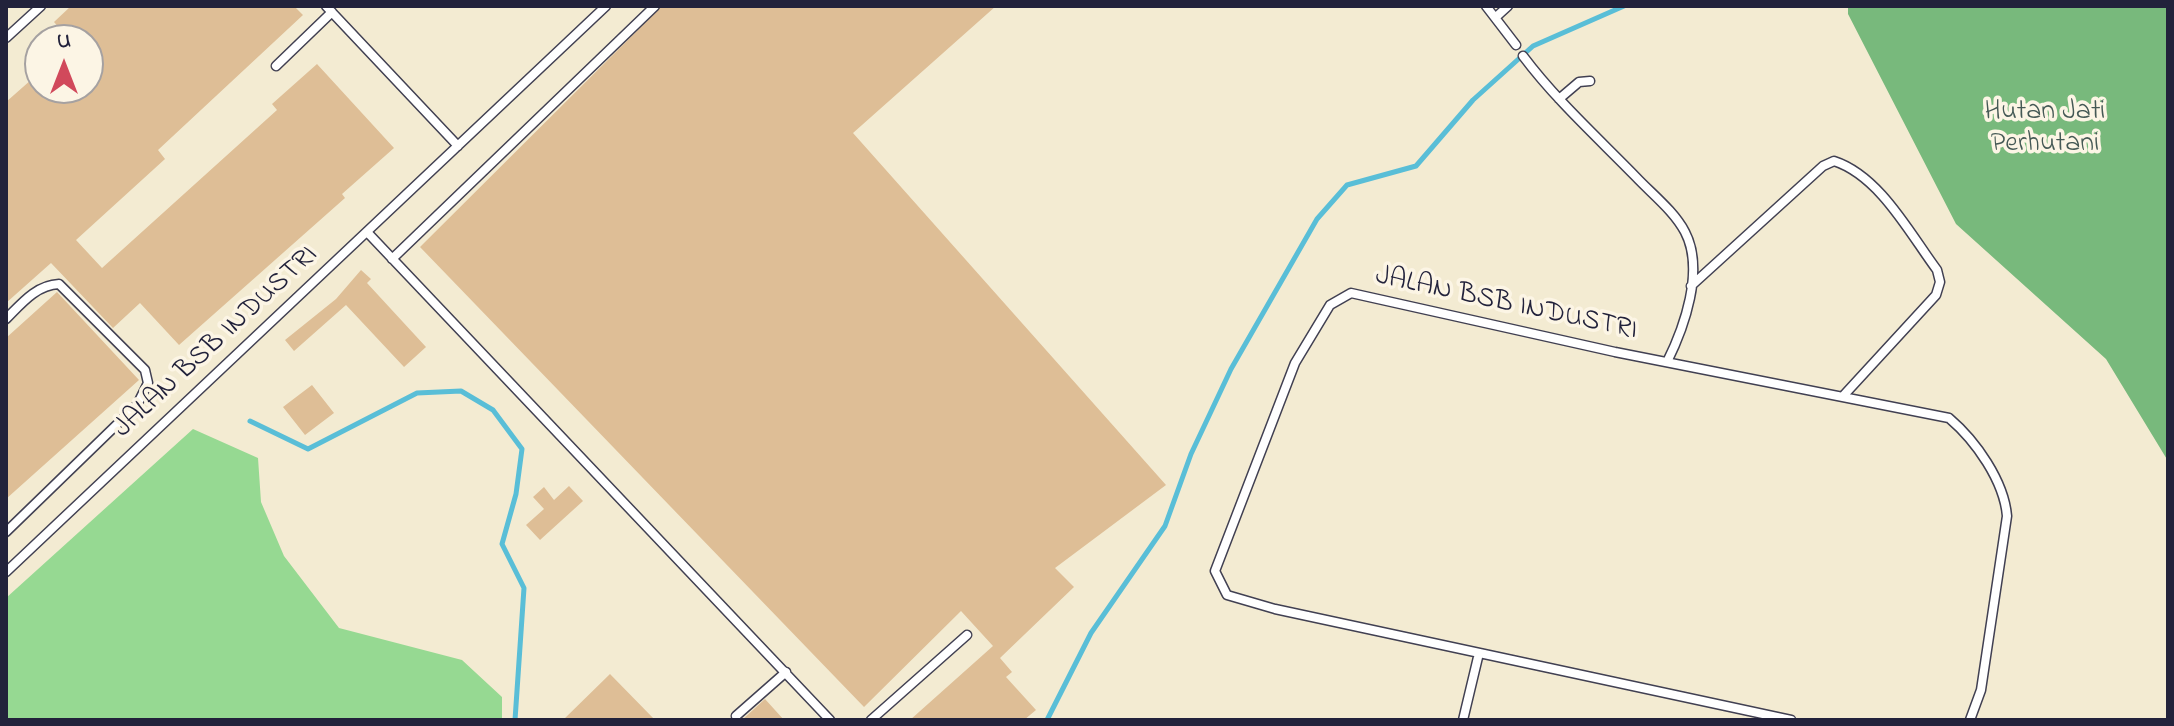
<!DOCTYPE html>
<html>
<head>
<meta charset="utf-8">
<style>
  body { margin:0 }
  #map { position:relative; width:2174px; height:726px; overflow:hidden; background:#f3ebd2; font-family:"Indie Flower",sans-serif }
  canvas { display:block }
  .frame { position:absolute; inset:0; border:8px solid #22223b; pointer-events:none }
  .north { position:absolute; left:24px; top:24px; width:80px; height:80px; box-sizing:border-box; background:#fcf5e5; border:2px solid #a5a1a1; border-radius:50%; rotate:0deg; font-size:22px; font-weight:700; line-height:32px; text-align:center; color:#22223b }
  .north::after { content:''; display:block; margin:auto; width:28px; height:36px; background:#d1495b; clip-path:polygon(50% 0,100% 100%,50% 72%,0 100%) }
</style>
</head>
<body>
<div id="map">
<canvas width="2174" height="726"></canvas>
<div class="frame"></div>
<div class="north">U</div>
</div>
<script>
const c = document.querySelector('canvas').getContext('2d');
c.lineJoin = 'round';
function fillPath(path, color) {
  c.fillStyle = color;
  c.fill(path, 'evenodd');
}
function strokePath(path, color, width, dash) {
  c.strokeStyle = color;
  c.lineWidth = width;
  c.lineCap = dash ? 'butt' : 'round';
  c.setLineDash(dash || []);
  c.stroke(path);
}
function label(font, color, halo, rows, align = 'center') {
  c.font = font + ' "Indie Flower",sans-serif';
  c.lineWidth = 7;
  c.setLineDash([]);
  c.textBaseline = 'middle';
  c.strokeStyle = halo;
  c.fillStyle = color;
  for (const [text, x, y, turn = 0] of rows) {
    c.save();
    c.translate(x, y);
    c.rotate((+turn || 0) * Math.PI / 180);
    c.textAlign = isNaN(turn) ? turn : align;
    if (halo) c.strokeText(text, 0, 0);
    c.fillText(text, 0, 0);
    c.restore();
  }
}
fillPath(new Path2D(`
  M 193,429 L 258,458 L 261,502 L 284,556 L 339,628 L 462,660 L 502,697 L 502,720 L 6,720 L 6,598 Z`), '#96d992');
fillPath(new Path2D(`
  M 1848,6 L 2168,6 L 2168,461 L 2106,359 L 1956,224 L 1848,14 Z`), '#78b97c');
strokePath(new Path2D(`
  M 250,421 L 308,449 L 417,393 L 461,391 L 493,410 L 522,449 L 516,494 L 502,544 L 524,588 L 515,720
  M 1047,720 L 1091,633 L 1165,526 L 1191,454 L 1231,369 L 1317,219 L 1347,185 L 1416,166 L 1473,100 L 1533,46 L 1624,6`), '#59bed7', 5);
fillPath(new Path2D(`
  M 71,6 L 294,6 L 303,15 L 158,150 L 165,159 L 76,240 L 102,268 L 277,110 L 272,104 L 317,64 L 394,148 L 342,194 L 345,198 L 179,345 L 140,303 L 113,328 L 51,263 L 6,303 L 6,102 L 40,72 L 40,88 L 88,88 L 88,40 L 70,40 L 54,22 Z
  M 662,6 L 996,6 L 853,133 L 1166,485 L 1055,568 L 1074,587 L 1000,658 L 1012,672 L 1006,677 L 1036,710 L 1024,720 L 910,720 L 993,646 L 961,611 L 864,707 L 420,247 Z
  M 361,270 L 371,279 L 367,283 L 426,347 L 404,367 L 346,305 L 294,351 L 285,340 L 336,299 Z
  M 57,292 L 139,380 L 6,499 L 6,338 Z
  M 312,385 L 334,413 L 305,435 L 283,407 Z
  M 569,486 L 583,501 L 540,540 L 526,525 L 544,509 L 533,497 L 544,487 L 554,500 Z
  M 610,674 L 655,720 L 563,720 Z
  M 765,699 L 784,720 L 742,720 Z`), '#debe96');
const service = new Path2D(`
  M 326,6 L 458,146
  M 1486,6 L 1516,45
  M 1496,17 L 1508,6
  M 6,38 L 41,6
  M 1523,56 C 1556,100 1598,138 1636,177 C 1652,194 1674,211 1685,232 C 1705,270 1684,328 1667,362
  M 276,66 L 332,12
  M 1559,99 L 1579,82 L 1590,81
  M 367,232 L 830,720
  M 392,259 L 655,6
  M 1691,286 L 1823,166 L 1834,161 C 1880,176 1910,234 1937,270 L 1940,282 L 1936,295 L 1844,395
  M 6,319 C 21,304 36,285 59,284 L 145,370 L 148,383 L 137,405 L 6,532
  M 6,572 L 606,6
  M 736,716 L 786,672
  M 871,720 L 967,635
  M 1463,720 L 1479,653
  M 1791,720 L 1275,609 L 1227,595 L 1215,571 L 1295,363 L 1330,305 L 1351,293 L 1615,352 L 1949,418 C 1976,441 2004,481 2007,516 L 1981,690 L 1970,720`);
strokePath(service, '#414052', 11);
strokePath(service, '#fff', 8);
label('28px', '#455955', '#fcf5e5', [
  ["Hutan Jati",2045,113],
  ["Perhutani",2045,145]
]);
label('28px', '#22223b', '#fcf5e5', [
  ["JALAN BSB INDUSTRI",1506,305,12],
  ["JALAN BSB INDUSTRI",217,343,-43]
]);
</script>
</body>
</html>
